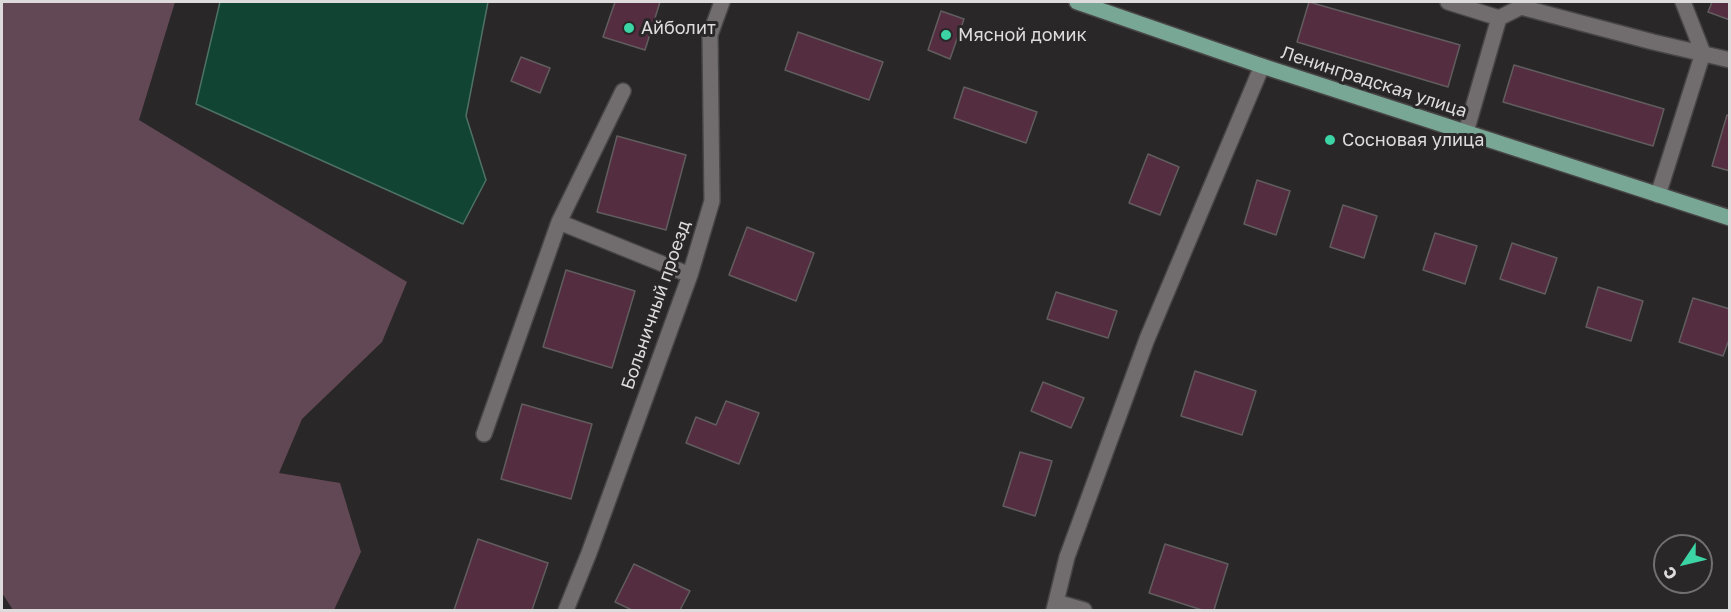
<!DOCTYPE html>
<html>
<head>
<meta charset="utf-8">
<style>
  body { margin:0 }
  #map { position:relative; width:1731px; height:612px; overflow:hidden; background:#2a2728; font-family:"Golos Text",sans-serif }
  canvas { display:block }
  .frame { position:absolute; inset:0; border:3px solid #dedbdc; pointer-events:none }
  .north { position:absolute; left:1653px; top:534px; width:60px; height:60px; box-sizing:border-box; background:#2a2728; border:2px solid #726f70; border-radius:50%; rotate:235deg; font-size:16px; font-weight:700; line-height:24px; text-align:center; color:#dedbdc }
  .north::after { content:''; display:block; margin:auto; width:21px; height:27px; background:#3cd4a4; clip-path:polygon(50% 0,100% 100%,50% 72%,0 100%) }
</style>
</head>
<body>
<div id="map">
<canvas width="1731" height="612"></canvas>
<div class="frame"></div>
<div class="north">С</div>
</div>
<script>
const c = document.querySelector('canvas').getContext('2d');
c.lineJoin = 'round';
function fillPath(path, color) {
  c.fillStyle = color;
  c.fill(path, 'evenodd');
}
function strokePath(path, color, width, dash) {
  c.strokeStyle = color;
  c.lineWidth = width;
  c.lineCap = dash ? 'butt' : 'round';
  c.setLineDash(dash || []);
  c.stroke(path);
}
function label(font, color, halo, rows, align = 'center') {
  c.font = font + ' "Golos Text",sans-serif';
  c.lineWidth = 6;
  c.setLineDash([]);
  c.textBaseline = 'middle';
  c.strokeStyle = halo;
  c.fillStyle = color;
  for (const [text, x, y, turn = 0] of rows) {
    c.save();
    c.translate(x, y);
    c.rotate((+turn || 0) * Math.PI / 180);
    c.textAlign = isNaN(turn) ? turn : align;
    if (halo) c.strokeText(text, 0, 0);
    c.fillText(text, 0, 0);
    c.restore();
  }
}
fillPath(new Path2D(`
  M 2,2 L 175,2 L 139,120 L 407,282 L 382,342 L 302,419 L 279,473 L 340,483 L 361,552 L 334,610 L 13,610 L 2,593 Z`), '#624854');
const water = new Path2D(`
  M 220,2 L 488,2 L 466,116 L 486,180 L 463,224 L 196,104 Z`);
fillPath(water, '#143');
strokePath(water, '#4e7166', 1.5);
const building = new Path2D(`
  M 615,2 L 660,2 L 645,50 L 603,37 Z
  M 1309,2 L 1460,45 L 1448,87 L 1297,42 Z
  M 1712,2 L 1730,2 L 1730,20 L 1708,12 Z
  M 941,11 L 964,19 L 950,59 L 928,50 Z
  M 798,32 L 883,62 L 869,100 L 785,70 Z
  M 521,57 L 550,68 L 540,93 L 511,81 Z
  M 1514,65 L 1664,109 L 1653,146 L 1503,102 Z
  M 964,87 L 1037,112 L 1026,143 L 954,118 Z
  M 1727,115 L 1730,116 L 1730,171 L 1712,166 Z
  M 617,136 L 686,155 L 666,230 L 597,212 Z
  M 1148,154 L 1179,167 L 1160,215 L 1129,203 Z
  M 1257,180 L 1290,191 L 1276,235 L 1244,224 Z
  M 1343,205 L 1377,216 L 1364,258 L 1330,247 Z
  M 747,227 L 814,253 L 796,301 L 729,275 Z
  M 1435,233 L 1477,246 L 1465,284 L 1423,270 Z
  M 1512,243 L 1557,258 L 1545,294 L 1500,279 Z
  M 566,270 L 635,291 L 612,368 L 543,347 Z
  M 1598,287 L 1643,301 L 1631,341 L 1586,327 Z
  M 1056,292 L 1117,311 L 1108,338 L 1047,319 Z
  M 1693,298 L 1730,309 L 1730,337 L 1723,356 L 1679,342 Z
  M 1195,371 L 1256,391 L 1242,435 L 1181,416 Z
  M 1043,382 L 1084,398 L 1071,428 L 1031,411 Z
  M 726,401 L 759,413 L 739,464 L 686,443 L 696,417 L 716,425 Z
  M 522,404 L 592,424 L 571,499 L 501,479 Z
  M 1020,452 L 1052,461 L 1035,516 L 1003,506 Z
  M 478,539 L 548,563 L 532,610 L 454,610 Z
  M 1165,544 L 1228,564 L 1214,610 L 1202,610 L 1149,593 Z
  M 634,564 L 690,591 L 680,610 L 632,610 L 615,602 Z`);
fillPath(building, '#542e40');
strokePath(building, '#615d5e', 1.5);
const minor = new Path2D(`
  M 1448,2 L 1499,18
  M 623,91 L 559,222 L 690,275
  M 1466,132 L 1499,18 L 1521,7 L 1653,42 L 1730,60
  M 1658,195 L 1703,53 L 1683,2
  M 484,434 L 559,222
  M 1056,602 L 1084,610
  M 566,610 L 589,553 L 690,275 L 712,201 L 710,35 L 722,2
  M 1054,610 L 1067,557 L 1147,339 L 1262,66`);
const major = new Path2D(`
  M 1077,2 L 1262,66 L 1730,218`);
strokePath(minor, '#484546', 18);
strokePath(major, '#484546', 18);
strokePath(minor, '#716d6f', 15);
strokePath(major, '#79a795', 15);
for (const [x, y, r, color] of [
  [629,28,6,"#3cd4a4"],
  [946,35,6,"#3cd4a4"],
  [1330,140,6,"#3cd4a4"]
]) {
  const dot = new Path2D();
  dot.arc(x, y, r, 0, 2 * Math.PI);
  c.fillStyle = color;
  c.fill(dot);
  strokePath(dot, '#2a2728', 2);
}
label('18px', '#dedbdc', '#2a2728', [
  ["Айболит",641,28],
  ["Мясной домик",958,35],
  ["Сосновая улица",1342,140]
], 'left');
label('18px', '#dedbdc', '#2a2728', [
  ["Ленинградская улица",1374,82,18],
  ["Больничный проезд",656,305,-71]
]);
</script>
</body>
</html>
